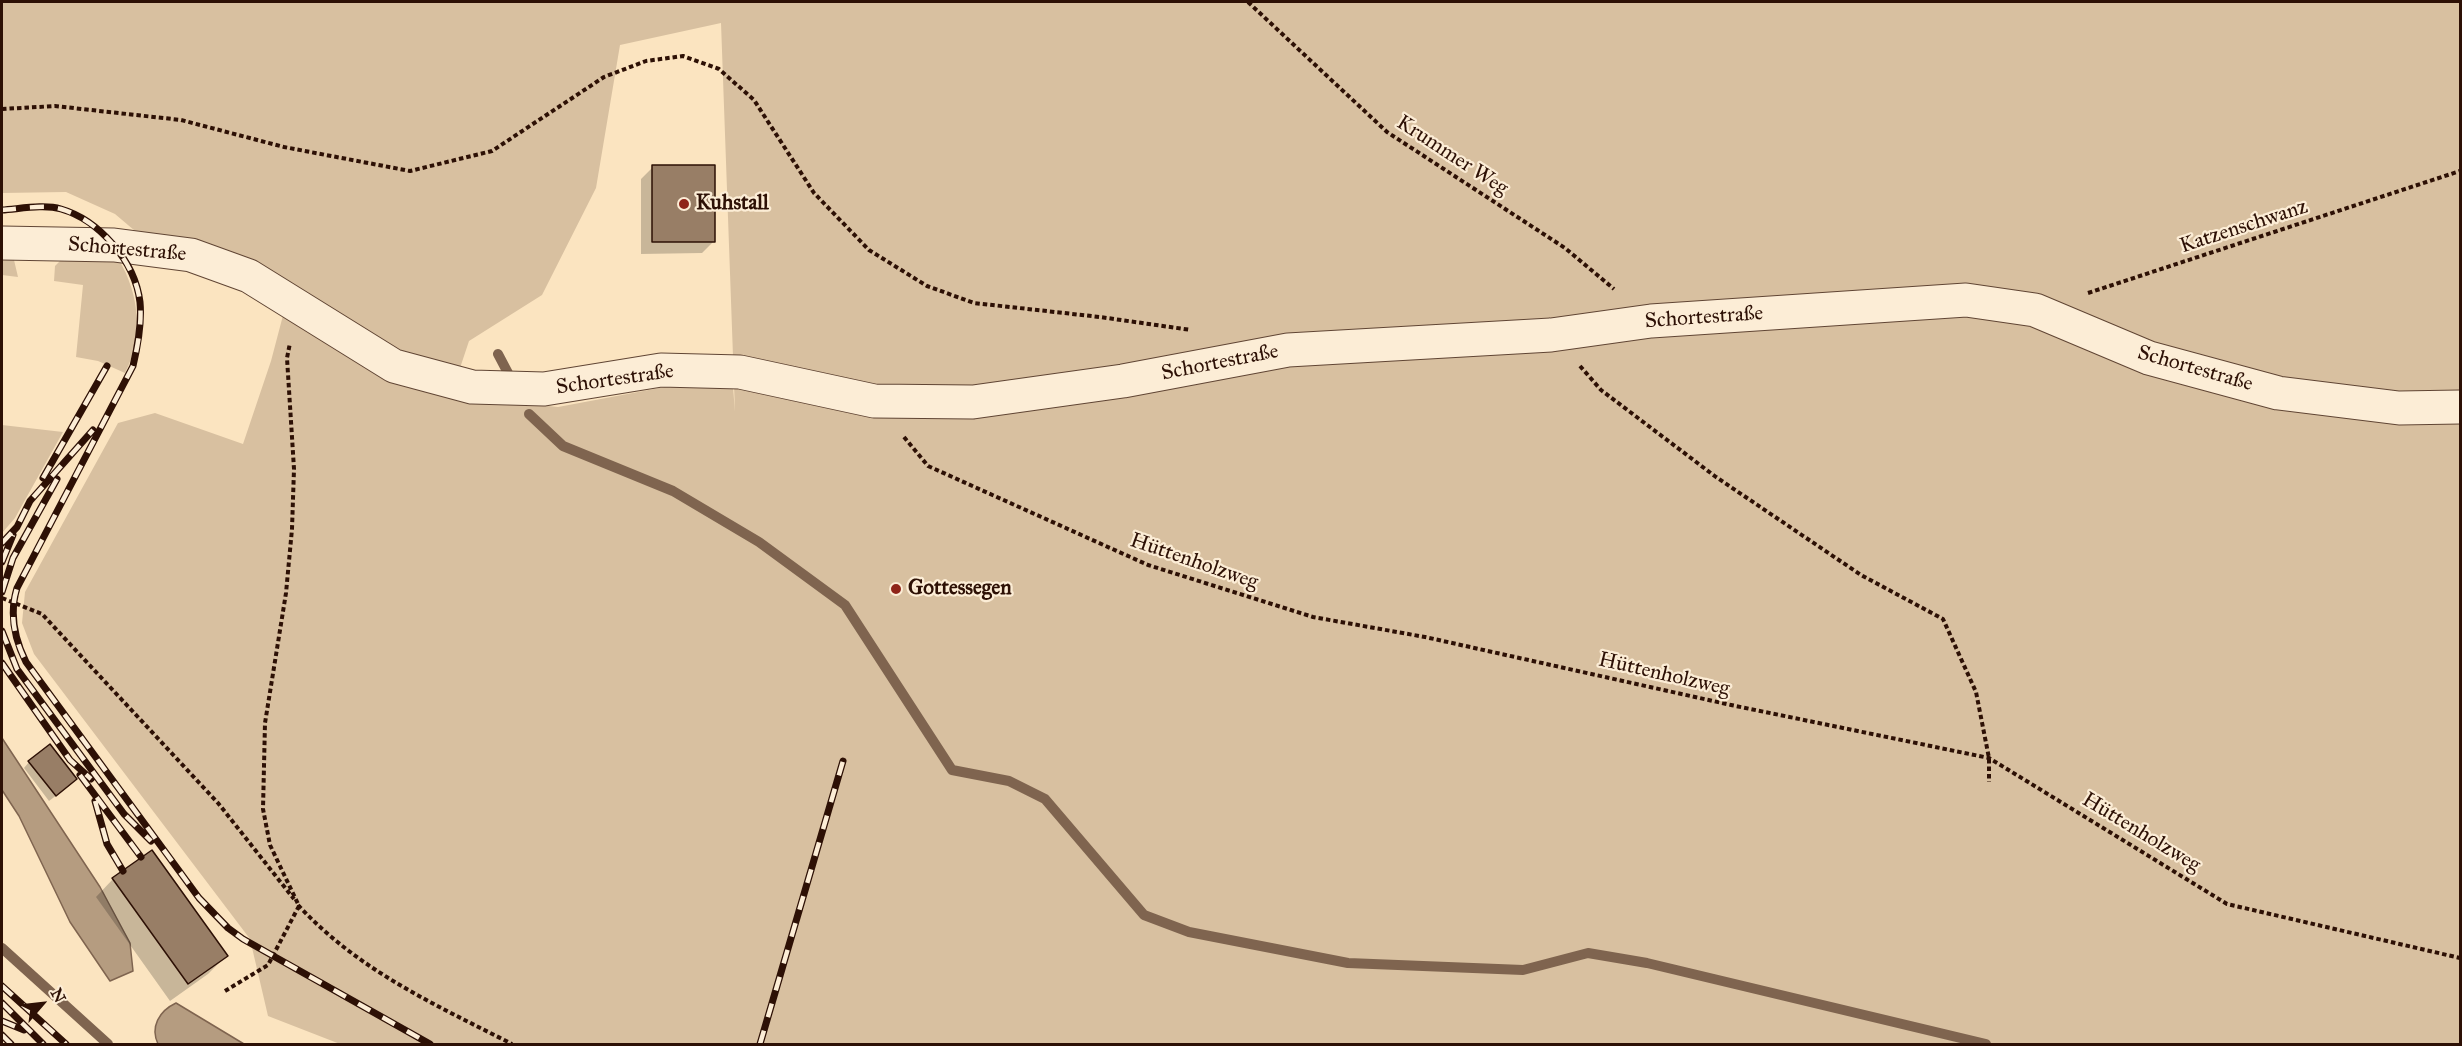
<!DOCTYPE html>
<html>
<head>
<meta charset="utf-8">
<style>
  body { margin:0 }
  #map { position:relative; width:2462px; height:1046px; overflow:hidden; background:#fbe4c0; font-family:"IM FELL Great Primer",serif }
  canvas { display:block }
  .frame { position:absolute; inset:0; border:3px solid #2d1005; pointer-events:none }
  .north { position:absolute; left:12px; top:974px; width:60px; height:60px; -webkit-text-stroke:4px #fcedd6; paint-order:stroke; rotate:62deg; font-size:16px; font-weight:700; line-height:24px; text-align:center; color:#2d1005 }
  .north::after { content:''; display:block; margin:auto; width:21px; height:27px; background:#2d1005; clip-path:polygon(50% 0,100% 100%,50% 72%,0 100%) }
</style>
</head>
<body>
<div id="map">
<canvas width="2462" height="1046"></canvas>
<div class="frame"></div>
<div class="north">N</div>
</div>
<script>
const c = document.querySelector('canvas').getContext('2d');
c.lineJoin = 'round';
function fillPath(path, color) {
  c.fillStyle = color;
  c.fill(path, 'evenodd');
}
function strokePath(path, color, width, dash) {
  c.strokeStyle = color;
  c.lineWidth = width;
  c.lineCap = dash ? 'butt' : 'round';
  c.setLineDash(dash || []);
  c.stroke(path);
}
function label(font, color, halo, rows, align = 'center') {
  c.font = font + ' "IM FELL Great Primer",serif';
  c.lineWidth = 4.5;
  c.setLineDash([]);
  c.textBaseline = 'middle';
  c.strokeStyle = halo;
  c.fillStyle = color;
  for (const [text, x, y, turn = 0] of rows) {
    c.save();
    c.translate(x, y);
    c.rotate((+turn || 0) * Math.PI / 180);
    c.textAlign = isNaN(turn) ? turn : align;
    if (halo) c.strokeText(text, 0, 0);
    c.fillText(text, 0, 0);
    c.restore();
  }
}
fillPath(new Path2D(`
  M 2,2 L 2460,2 L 2460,1044 L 340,1044 L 268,1016 L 250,939 L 34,654 L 22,623 L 25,592 L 118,423 L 155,413 L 243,444 L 271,361 L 286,304 L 322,334 L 391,373 L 447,395 L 558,407 L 670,386 L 733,387 L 735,412 L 721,23 L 620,45 L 596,188 L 542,295 L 469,341 L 458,374 L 400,359 L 290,288 L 251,268 L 192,247 L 141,236 L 115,214 L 66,192 L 2,193 Z
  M 2,257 L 14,260 L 18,277 L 2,275 Z
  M 63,258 L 119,260 C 139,294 144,336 125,373 L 98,361 L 76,357 L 83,285 L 54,281 L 55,266 Z
  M 2,425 L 63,432 L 15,518 L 2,533 Z`), '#d8c0a0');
const water = new Path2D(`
  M 2,738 L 100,887 L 130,943 L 133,971 L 110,981 L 70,922 L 19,816 L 2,790 Z
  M 176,1003 L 244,1044 L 158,1044 C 150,1027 159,1011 176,1003 Z`);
fillPath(water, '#b59c80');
strokePath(water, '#7f644f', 1.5);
fillPath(new Path2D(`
  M 653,167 L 714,241 L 702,253 L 641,254 L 641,179 Z
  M 29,762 L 70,785 L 49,801 L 24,768 Z
  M 113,879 L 226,956 L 208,974 L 170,1001 L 96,897 Z`), '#0003');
strokePath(new Path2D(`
  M 498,354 L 508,373
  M 529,414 L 563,446 L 673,491 L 759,542 L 845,605 L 952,770 L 1009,781 L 1045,799 L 1144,915 L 1189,932 L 1348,963 L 1523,970 L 1588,953 L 1647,963 L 1986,1044
  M 2,948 L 108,1044`), '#7f644f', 10);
const building = new Path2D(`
  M 652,165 L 715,165 L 715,242 L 652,242 Z
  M 50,744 L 77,779 L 56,796 L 28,761 Z
  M 152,850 L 228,956 L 188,984 L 112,878 Z`);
fillPath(building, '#987e66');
strokePath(building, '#2d1005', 1.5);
const street = new Path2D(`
  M 2,243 L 114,245 L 191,255 L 249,276 L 394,366 L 472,387 L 544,389 L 661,370 L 740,372 L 874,401 L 973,402 L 1123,381 L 1288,350 L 1551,335 L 1651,321 L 1966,300 L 2035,310 L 2149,358 L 2278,393 L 2399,408 L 2460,407`);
strokePath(street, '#604534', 35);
strokePath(new Path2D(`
  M 1248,2 L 1387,132 L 1565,248 L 1614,289
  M 2,109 L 55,106 L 181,120 L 284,147 L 410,171 L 492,151 L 604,77 L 646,61 L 683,56 L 719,69 L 754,100 L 814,193 L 869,250 L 927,286 L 974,303 L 1100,317 L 1191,330
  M 2088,293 L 2460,171
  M 1580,366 L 1601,390 L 1716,477 L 1861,575 L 1943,619 L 1976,692 L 1989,758 L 1989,782
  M 904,437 L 928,466 L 1148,565 L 1313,617 L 1425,637 L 1731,705 L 1989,758 L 2227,904 L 2460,958
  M 2,598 L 42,614 L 218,803 L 294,899
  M 298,905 C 359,971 434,1004 512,1044
  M 225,991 L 268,965 L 299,906 L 270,845 L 263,809 L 265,723 L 286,593 L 292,529 L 294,469 L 287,358 L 290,343`), '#2d1005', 4, [4.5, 3]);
strokePath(street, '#fcedd6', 33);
const rail = new Path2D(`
  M 2,210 C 19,209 44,204 61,209 C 99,220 135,261 140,302 C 142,323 138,345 133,366 L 17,588 C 9,614 14,638 26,662 L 199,898 L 228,928 L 243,939 L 430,1044
  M 43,478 L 107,366
  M 2,543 L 17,527 L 30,501 L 93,430
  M 2,562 L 13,535
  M 2,592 L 13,558 L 57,479
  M 2,631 L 17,669 L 124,814 L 151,841
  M 2,663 L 70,760 L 91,779
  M 80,775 L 141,857
  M 95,801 L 107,844 L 123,871
  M 2,986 L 66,1044
  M 2,1003 L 43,1044
  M 2,1021 L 24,1030
  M 2,1035 L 11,1044
  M 760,1044 L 843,761`);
strokePath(rail, '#2d1005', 7);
strokePath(rail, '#fcedd6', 4.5, [14]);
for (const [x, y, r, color] of [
  [684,204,6,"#8f2418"],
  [896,589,6,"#8f2418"]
]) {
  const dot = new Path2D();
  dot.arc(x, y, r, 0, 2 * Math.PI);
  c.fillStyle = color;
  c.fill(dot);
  strokePath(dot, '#fcedd6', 2);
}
label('21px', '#2d1005', '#fcedd6', [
  ["Krummer Weg",1452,156,33],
  ["Katzenschwanz",2244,227,-18],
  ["Schortestraße",127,250,5],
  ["Schortestraße",1704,318,-4],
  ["Schortestraße",1220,363,-11],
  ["Schortestraße",2195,369,16],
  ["Schortestraße",615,380,-8],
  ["Hüttenholzweg",1194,562,19],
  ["Hüttenholzweg",1664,675,13],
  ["Hüttenholzweg",2141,833,31]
]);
label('bold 21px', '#2d1005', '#fcedd6', [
  ["Kuhstall",696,204],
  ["Gottessegen",908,589]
], 'left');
</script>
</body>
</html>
